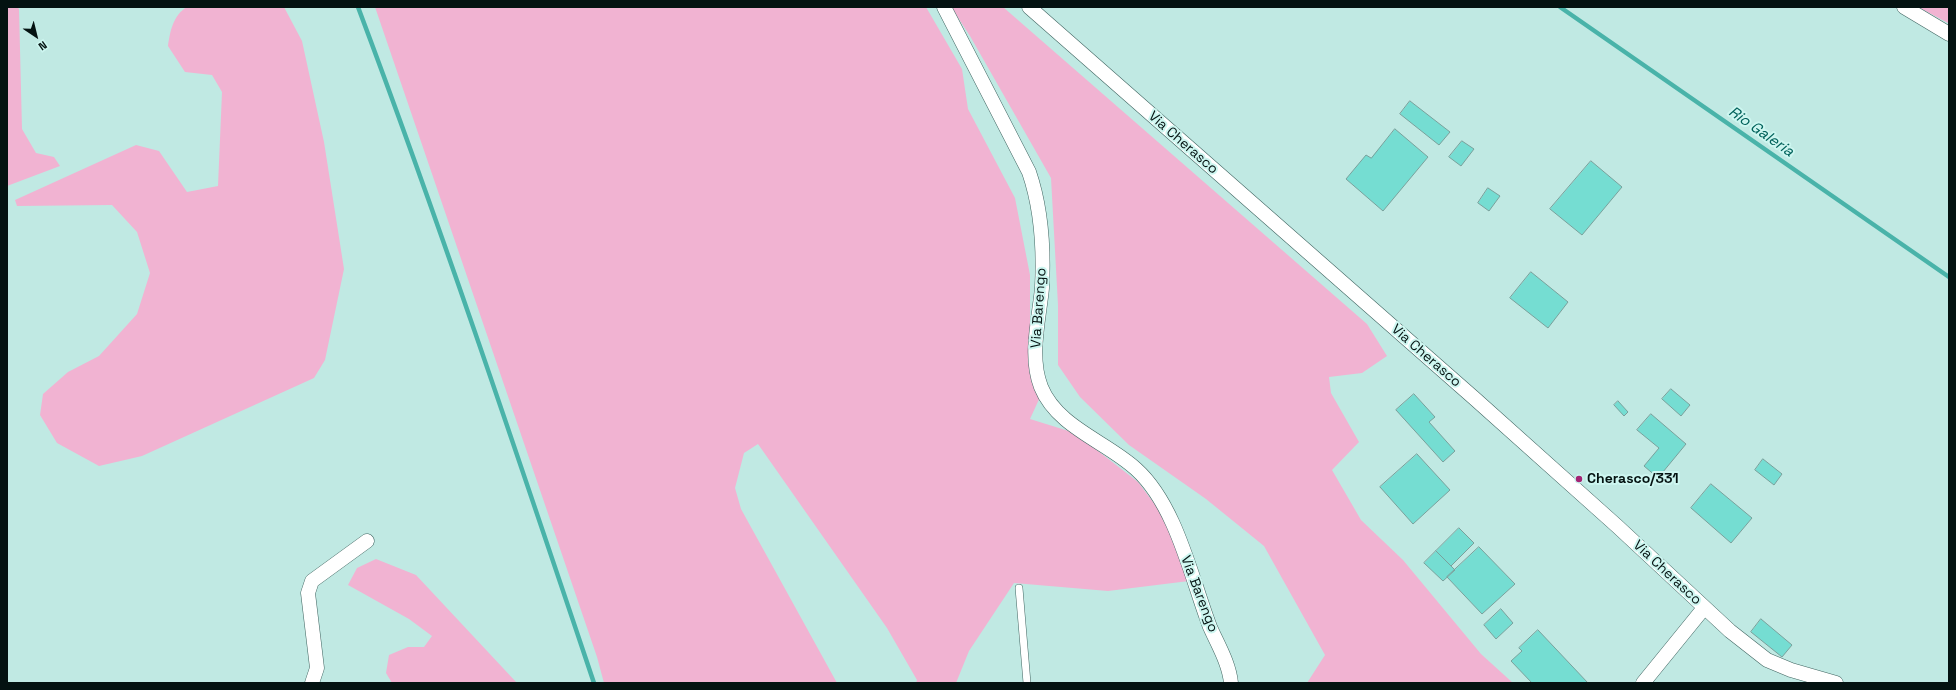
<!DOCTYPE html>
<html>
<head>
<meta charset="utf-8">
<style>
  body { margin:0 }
  #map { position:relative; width:1956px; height:690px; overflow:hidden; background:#c0e9e3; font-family:"Space Grotesk",sans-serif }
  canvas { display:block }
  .frame { position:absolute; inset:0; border:8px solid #041211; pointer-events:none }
  .north { position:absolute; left:16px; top:16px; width:40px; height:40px; -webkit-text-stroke:3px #cdf6f0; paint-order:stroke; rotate:145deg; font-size:11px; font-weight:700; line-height:16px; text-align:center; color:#041211 }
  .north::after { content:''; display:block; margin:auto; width:14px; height:18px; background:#041211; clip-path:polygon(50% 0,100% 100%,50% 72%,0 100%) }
</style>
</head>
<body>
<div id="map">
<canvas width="1956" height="690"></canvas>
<div class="frame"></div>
<div class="north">N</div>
</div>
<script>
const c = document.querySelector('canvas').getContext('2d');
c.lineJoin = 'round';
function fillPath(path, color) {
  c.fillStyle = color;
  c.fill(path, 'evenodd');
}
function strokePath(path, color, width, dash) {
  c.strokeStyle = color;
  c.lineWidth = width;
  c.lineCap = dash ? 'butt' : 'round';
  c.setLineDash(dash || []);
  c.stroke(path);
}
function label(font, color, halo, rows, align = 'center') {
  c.font = font + ' "Space Grotesk",sans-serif';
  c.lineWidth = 4;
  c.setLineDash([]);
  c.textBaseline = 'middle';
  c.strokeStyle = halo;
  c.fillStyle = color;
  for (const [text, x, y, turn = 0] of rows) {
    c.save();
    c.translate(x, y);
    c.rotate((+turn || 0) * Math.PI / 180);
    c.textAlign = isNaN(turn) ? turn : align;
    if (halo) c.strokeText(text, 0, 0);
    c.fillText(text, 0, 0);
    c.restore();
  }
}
fillPath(new Path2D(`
  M 7,7 L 17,7 L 19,9 L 22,129 L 36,153 L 54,157 L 60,166 L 7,186 Z
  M 187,7 L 284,7 L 302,41 L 324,142 L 344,269 L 325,360 L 314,378 L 142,456 L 99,466 L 57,443 L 40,415 L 43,394 L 68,372 L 99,356 L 137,314 L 150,273 L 137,232 L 112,205 L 17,206 L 15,200 L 136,145 L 159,151 L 187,192 L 218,186 L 222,92 L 212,75 L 185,72 L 168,46 C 170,32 173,15 187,7 Z
  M 375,7 L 926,7 L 962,69 L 968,109 L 1015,198 L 1030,275 L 1030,355 L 1041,395 L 1030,419 L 1075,433 L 1138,482 L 1166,519 L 1189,581 L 1108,591 L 1014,583 L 969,651 L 956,683 L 916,683 L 917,680 L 887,628 L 758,444 L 744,453 L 735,488 L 741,509 L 837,683 L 604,683 L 597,657 Z
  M 951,7 L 1003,7 L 1367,324 L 1387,356 L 1362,373 L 1329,377 L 1331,393 L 1359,442 L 1332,470 L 1361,520 L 1403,560 L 1481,654 L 1513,683 L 1307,683 L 1325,655 L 1264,546 L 1206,499 L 1129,445 L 1080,397 L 1058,365 L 1058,305 L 1051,178 L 970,36 Z
  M 1918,7 L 1949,7 L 1949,24 L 1948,23 Z
  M 376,559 L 416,575 L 517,683 L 392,683 L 386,673 L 389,655 L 408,647 L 424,647 L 432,636 L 409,619 L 348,585 L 357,568 Z`), '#f1b3d2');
strokePath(new Path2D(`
  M 358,7 C 442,230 518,457 594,683
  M 1560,7 L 1949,277`), '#49b3a9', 4.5);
const building = new Path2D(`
  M 1410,101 L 1450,132 L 1439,145 L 1400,114 Z
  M 1395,129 L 1428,157 L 1383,211 L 1346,179 L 1366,155 L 1371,158 Z
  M 1462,141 L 1474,149 L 1461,166 L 1449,157 Z
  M 1591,161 L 1622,187 L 1582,235 L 1550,209 Z
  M 1488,188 L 1500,196 L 1489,211 L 1478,203 Z
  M 1531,272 L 1568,302 L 1548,328 L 1510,298 Z
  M 1671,389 L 1690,405 L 1681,416 L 1662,399 Z
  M 1414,394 L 1435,417 L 1429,422 L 1455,451 L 1443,462 L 1396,410 Z
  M 1618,401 L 1628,412 L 1624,416 L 1614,405 Z
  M 1651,414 L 1686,444 L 1658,478 L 1644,466 L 1659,448 L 1637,430 Z
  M 1417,454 L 1450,490 L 1413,524 L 1380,487 Z
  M 1763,459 L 1782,474 L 1774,485 L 1755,470 Z
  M 1711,484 L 1752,518 L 1731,543 L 1691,508 Z
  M 1459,528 L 1474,543 L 1451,566 L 1436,551 Z
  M 1479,547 L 1515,584 L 1482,614 L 1447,577 Z
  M 1436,551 L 1455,570 L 1443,581 L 1424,563 Z
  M 1501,609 L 1513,623 L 1496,639 L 1484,625 Z
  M 1761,619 L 1792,645 L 1782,657 L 1751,632 Z
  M 1538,630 L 1588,683 L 1532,683 L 1511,661 L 1522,651 L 1519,648 Z`);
fillPath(building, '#75ddd2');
strokePath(building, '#79a09b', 1);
const service = new Path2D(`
  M 1019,588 L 1027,683`);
const minor = new Path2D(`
  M 944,7 L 1029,172 C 1042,210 1044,249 1042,288 C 1039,320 1029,356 1041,387 C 1057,427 1107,442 1136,469 C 1176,505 1191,577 1210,627 C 1218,645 1229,663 1231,683
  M 1029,7 L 1474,398 L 1617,526 L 1730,631 L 1767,660 L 1791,670 L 1836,683
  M 1904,7 L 1949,34
  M 312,683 L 317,668 L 308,593 L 312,581 L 367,541
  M 1643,683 L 1704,608`);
strokePath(service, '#406561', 8);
strokePath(minor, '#406561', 15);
strokePath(service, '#fff', 7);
strokePath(minor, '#fff', 14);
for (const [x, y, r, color] of [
  [1579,479,4,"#a42475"]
]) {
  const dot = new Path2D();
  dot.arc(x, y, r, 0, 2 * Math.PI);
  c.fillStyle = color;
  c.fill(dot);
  strokePath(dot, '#cdf6f0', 1.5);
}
label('14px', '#041211', '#cdf6f0', [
  ["Via Cherasco",1183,143,41],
  ["Via Barengo",1039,308,-86],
  ["Via Cherasco",1426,356,41],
  ["Via Cherasco",1667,573,43],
  ["Via Barengo",1199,594,69]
]);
label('bold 14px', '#041211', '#cdf6f0', [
  ["Cherasco/331",1587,479]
], 'left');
label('italic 15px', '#01615a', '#cdf6f0', [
  ["Rio Galeria",1761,132,35]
]);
</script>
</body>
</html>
